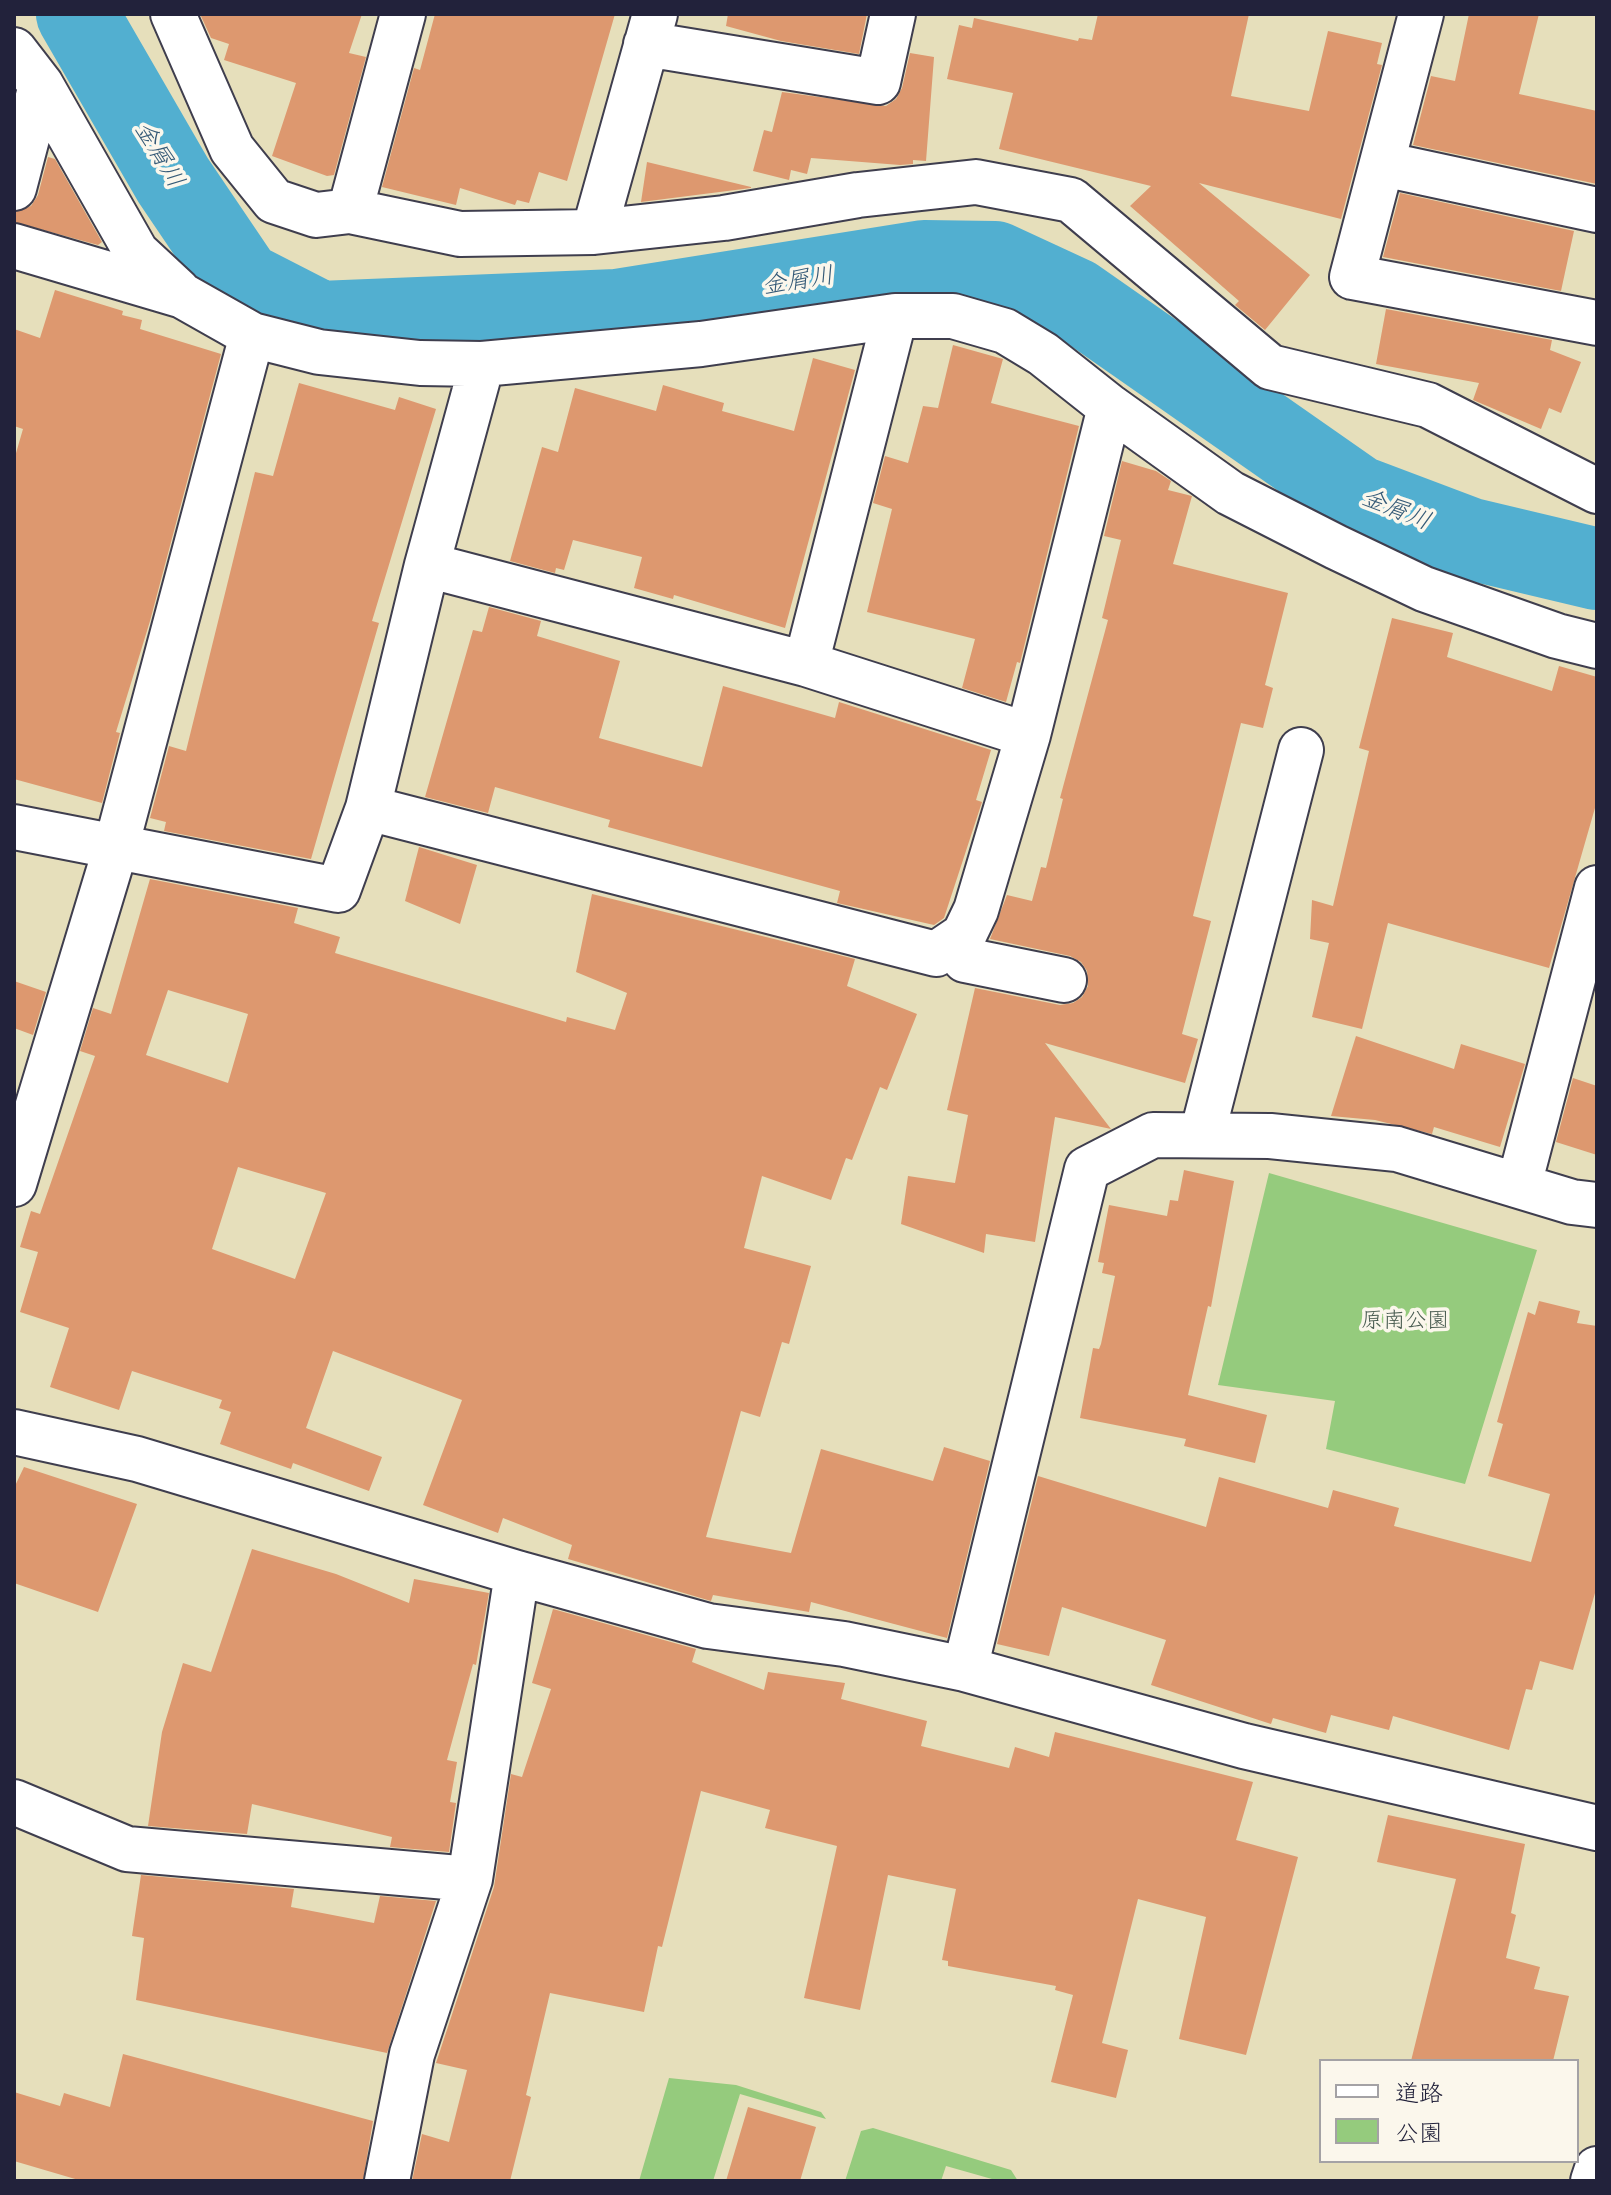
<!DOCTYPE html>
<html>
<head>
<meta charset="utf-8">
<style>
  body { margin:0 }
  #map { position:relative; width:1611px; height:2195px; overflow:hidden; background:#e6dfbb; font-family:"Playpen Sans","Klee One",sans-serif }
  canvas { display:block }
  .frame { position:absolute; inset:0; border:16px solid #22223b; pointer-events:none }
  .legend { position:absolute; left:1319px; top:2059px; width:260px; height:104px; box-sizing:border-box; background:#fbf7ec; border:2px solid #a4a2a5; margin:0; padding:10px 14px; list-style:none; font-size:24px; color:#22223b }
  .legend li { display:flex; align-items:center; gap:16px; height:40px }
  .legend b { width:40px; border:2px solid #a4a2a5 }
</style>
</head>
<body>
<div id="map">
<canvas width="1611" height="2195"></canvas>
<div class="frame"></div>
<ul class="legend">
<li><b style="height:10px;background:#fff"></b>道路</li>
<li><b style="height:22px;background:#95cb7d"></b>公園</li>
</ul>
</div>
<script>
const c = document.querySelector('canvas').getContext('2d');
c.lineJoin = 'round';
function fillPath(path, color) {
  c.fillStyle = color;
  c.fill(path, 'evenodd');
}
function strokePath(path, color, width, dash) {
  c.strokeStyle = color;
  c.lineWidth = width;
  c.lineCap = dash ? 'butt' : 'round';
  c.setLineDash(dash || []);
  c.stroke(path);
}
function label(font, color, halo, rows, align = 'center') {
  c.font = font + ' "Playpen Sans","Klee One",sans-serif';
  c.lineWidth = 7;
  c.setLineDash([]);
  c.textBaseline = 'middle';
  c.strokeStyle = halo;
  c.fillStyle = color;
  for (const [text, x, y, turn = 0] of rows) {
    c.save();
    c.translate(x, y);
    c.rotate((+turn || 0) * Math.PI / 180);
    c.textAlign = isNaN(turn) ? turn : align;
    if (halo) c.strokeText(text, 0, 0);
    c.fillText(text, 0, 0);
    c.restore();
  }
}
fillPath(new Path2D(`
  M 1269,1173 L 1537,1250 L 1465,1484 L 1326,1449 L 1335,1401 L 1218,1385 Z
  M 669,2078 L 736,2085 L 821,2112 L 826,2119 L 740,2094 L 713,2181 L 639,2181 Z
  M 873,2128 L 1011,2170 L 1018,2181 L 999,2181 L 946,2166 L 941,2181 L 845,2181 L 861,2131 Z`), '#95cb7d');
strokePath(new Path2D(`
  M 77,14 L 173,180 L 242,282 L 320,322 L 617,310 L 924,261 L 995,262 L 1075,299 L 1357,496 L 1471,539 L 1597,569`), '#52afd0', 82);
fillPath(new Path2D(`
  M 200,14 L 362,14 L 349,53 L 366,57 L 334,175 L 327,176 L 272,156 L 296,83 L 224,60 L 229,44 L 211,38 Z
  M 435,14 L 615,14 L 567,181 L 539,172 L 529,203 L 517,200 L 515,205 L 460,188 L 456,205 L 382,187 L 414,68 L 420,70 Z
  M 728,14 L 867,14 L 859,54 L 781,41 L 726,26 Z
  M 1098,14 L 1249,14 L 1231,96 L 1309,111 L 1328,31 L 1382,43 L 1377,64 L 1382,65 L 1341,219 L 1199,183 L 1310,275 L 1265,330 L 1235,305 L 1239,301 L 1130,206 L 1151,186 L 999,149 L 1013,93 L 947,79 L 959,25 L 972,28 L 974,18 L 1078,41 L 1079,38 L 1092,40 Z
  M 1469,14 L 1539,14 L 1519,94 L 1597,111 L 1597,184 L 1413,145 L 1431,76 L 1455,81 Z
  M 910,53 L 934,57 L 926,161 L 913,160 L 913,164 L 900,165 L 811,158 L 807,174 L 791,170 L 789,180 L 753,171 L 764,130 L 772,132 L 782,92 L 886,106 L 896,99 L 902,88 Z
  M 48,157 L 55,159 L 102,242 L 98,245 L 14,222 L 14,212 L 31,206 L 38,195 Z
  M 647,162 L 751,187 L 751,188 L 641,202 Z
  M 1400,193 L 1574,231 L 1561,291 L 1383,257 Z
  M 55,290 L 123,311 L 122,315 L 142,320 L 140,329 L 221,354 L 150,621 L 116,732 L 120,733 L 102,803 L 14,779 L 14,460 L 23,429 L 14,426 L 14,329 L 40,338 Z
  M 1386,309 L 1552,340 L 1550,350 L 1581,362 L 1561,413 L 1549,408 L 1541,429 L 1473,400 L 1479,383 L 1376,364 Z
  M 953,345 L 1003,359 L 991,403 L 1079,426 L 1020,663 L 1017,662 L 1006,702 L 962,688 L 975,639 L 867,612 L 892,509 L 873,503 L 885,456 L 908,463 L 923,406 L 938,408 Z
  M 813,358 L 855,370 L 785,628 L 674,595 L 673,599 L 634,588 L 642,557 L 573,540 L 564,570 L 556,568 L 555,573 L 510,561 L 542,447 L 558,452 L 575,388 L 656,411 L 663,385 L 724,403 L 722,411 L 794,431 Z
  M 299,383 L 395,410 L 399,397 L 436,409 L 372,621 L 379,623 L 311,859 L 164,831 L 166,822 L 150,818 L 169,746 L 186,751 L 255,472 L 273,476 Z
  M 1122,461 L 1156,471 L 1171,481 L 1168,490 L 1192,496 L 1173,564 L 1288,593 L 1265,685 L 1273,688 L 1263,728 L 1241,723 L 1193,916 L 1211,921 L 1182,1034 L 1198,1039 L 1185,1083 L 1045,1043 L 1111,1129 L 1055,1117 L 1035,1242 L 986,1234 L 984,1253 L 901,1224 L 908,1176 L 955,1183 L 968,1115 L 947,1110 L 975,988 L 1060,1005 L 1073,1003 L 1082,997 L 1088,986 L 1087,971 L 1081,962 L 1070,956 L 990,939 L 1007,895 L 1032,901 L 1041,867 L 1046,868 L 1063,799 L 1060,798 L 1108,620 L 1102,618 L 1121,540 L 1104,536 Z
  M 489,607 L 541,621 L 537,636 L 620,661 L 599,738 L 702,767 L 723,686 L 835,718 L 839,702 L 991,750 L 976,800 L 982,802 L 944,918 L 934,925 L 837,903 L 840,891 L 608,827 L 610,820 L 495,787 L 488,813 L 425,797 L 473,630 L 482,632 Z
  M 1392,618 L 1453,633 L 1447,657 L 1552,691 L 1559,666 L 1597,677 L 1597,801 L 1549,968 L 1388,923 L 1362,1029 L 1312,1017 L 1329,943 L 1310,939 L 1312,900 L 1333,906 L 1369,751 L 1359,748 Z
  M 419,847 L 477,865 L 460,924 L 405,901 Z
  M 150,879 L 298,908 L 294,923 L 340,937 L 335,953 L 566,1022 L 567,1017 L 615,1030 L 627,993 L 576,972 L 592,894 L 855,959 L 847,986 L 917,1014 L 887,1090 L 880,1087 L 852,1160 L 846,1158 L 831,1200 L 762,1176 L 744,1248 L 811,1266 L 789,1344 L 782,1342 L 760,1417 L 741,1411 L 706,1537 L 791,1553 L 821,1449 L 933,1481 L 944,1447 L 990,1461 L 947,1638 L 811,1602 L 809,1612 L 713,1595 L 711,1601 L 568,1559 L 572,1545 L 503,1518 L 498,1533 L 423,1505 L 462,1400 L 333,1351 L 306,1428 L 382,1457 L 369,1491 L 293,1463 L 291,1469 L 220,1444 L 231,1412 L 219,1408 L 222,1400 L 132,1371 L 119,1410 L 50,1387 L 69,1328 L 20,1312 L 38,1252 L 20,1247 L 31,1211 L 40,1214 L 95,1056 L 80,1051 L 93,1008 L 111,1014 ZM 168,990 L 248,1014 L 228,1083 L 146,1055 ZM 238,1167 L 326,1193 L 295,1279 L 212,1249 Z
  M 14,981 L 46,992 L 33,1035 L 14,1028 Z
  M 1356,1036 L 1454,1069 L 1461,1044 L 1525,1064 L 1500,1147 L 1434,1127 L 1432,1134 L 1375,1120 L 1331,1116 Z
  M 1573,1078 L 1597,1086 L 1597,1155 L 1556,1142 Z
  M 1184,1170 L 1234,1181 L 1211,1307 L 1208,1306 L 1188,1395 L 1267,1415 L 1255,1463 L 1184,1446 L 1186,1439 L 1080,1418 L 1093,1348 L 1099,1349 L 1101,1344 L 1115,1276 L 1102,1273 L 1104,1263 L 1098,1262 L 1109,1205 L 1167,1216 L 1170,1200 L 1178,1201 Z
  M 1539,1301 L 1580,1311 L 1577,1323 L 1597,1326 L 1597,1586 L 1573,1670 L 1540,1661 L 1532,1690 L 1526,1689 L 1509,1750 L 1393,1716 L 1389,1730 L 1331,1715 L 1326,1733 L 1273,1718 L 1271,1724 L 1151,1685 L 1166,1640 L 1062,1607 L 1049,1656 L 997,1644 L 1038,1476 L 1206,1527 L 1219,1477 L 1328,1508 L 1333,1490 L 1399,1508 L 1394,1526 L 1531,1562 L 1550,1494 L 1488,1476 L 1503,1424 L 1497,1422 L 1528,1312 L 1535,1315 Z
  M 24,1467 L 137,1504 L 98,1612 L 14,1583 L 14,1488 Z
  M 252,1549 L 336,1574 L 409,1603 L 414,1579 L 489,1593 L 476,1665 L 473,1664 L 447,1760 L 457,1762 L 450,1802 L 456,1803 L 449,1852 L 390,1847 L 392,1837 L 252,1804 L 247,1834 L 148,1826 L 162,1732 L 183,1663 L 211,1672 Z
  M 553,1609 L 696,1649 L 692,1662 L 764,1690 L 768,1672 L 845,1683 L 841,1699 L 927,1721 L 921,1746 L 1009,1768 L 1015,1747 L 1049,1757 L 1055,1732 L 1253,1782 L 1236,1840 L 1298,1857 L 1246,2055 L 1179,2039 L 1206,1917 L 1138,1899 L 1102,2043 L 1128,2050 L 1116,2098 L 1051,2082 L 1073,1995 L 1055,1990 L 1056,1986 L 948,1966 L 948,1961 L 942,1960 L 956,1889 L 888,1875 L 860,2010 L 804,1998 L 837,1846 L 765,1828 L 770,1810 L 701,1791 L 662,1947 L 658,1946 L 644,2012 L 550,1993 L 526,2095 L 531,2097 L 510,2181 L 412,2181 L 422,2134 L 449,2142 L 467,2070 L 436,2063 L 494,1887 L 511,1774 L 522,1777 L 551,1689 L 532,1683 Z
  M 1388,1815 L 1525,1844 L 1511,1913 L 1516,1915 L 1506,1958 L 1540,1967 L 1534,1989 L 1569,1996 L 1553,2061 L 1411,2061 L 1456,1879 L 1377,1862 Z
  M 141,1875 L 294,1889 L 291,1907 L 374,1923 L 380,1896 L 436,1901 L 387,2053 L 136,2000 L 144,1938 L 132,1936 Z
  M 123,2054 L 373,2121 L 363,2181 L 82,2181 L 14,2161 L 14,2092 L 60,2106 L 64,2093 L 110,2107 Z
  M 748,2107 L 816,2127 L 800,2181 L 726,2181 Z`), '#dd986f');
const minor = new Path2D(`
  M 173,14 L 232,149 L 274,201 L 316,215 L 350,211 L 460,234 L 594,232 L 724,218 L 858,195 L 976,182 L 1071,200 L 1270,367 L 1428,405 L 1597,491
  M 1421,14 L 1352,277 L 1597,323
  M 646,44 L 878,82 L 893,14
  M 14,50 L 41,85 L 136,252 L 178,291
  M 1383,164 L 1597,210
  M 14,188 L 41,85
  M 350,211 L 403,14
  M 594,232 L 655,14
  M 14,246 L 183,296 L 252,335 L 319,352 L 420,363 L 482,364 L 701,344 L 895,316 L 953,316 L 1005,331 L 1043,354 L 1110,407 L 1028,735 L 976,910 L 964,935 L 936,954 L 368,808
  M 1110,407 L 1230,493 L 1336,547 L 1424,589 L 1557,636 L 1597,646
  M 427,565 L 806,664 L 1028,735
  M 806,664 L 895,316
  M 14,827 L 338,890 L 368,808 L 427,565 L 482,364
  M 951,944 L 965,960 L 1064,980
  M 1202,1135 L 1301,750
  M 14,1184 L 116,847 L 252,335
  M 1519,1185 L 1597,888
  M 14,1432 L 137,1459 L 517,1573 L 708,1626 L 844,1644 L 965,1669 L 1244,1746 L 1597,1828
  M 965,1669 L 1087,1169 L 1153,1135 L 1270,1136 L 1397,1149 L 1572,1202 L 1597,1205
  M 14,1802 L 127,1849 L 470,1879
  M 387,2181 L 412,2054 L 470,1879 L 517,1573
  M 1593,2181 L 1597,2169`);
strokePath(minor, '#3f3e4e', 48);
strokePath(minor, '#fff', 44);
label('22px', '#4a5d52', '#fbf7ec', [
  ["原南公園",1405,1321]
]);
label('italic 24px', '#355a77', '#fbf7ec', [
  ["金屑川",159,155,59],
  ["金屑川",798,281,-9],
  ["金屑川",1396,510,22]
]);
</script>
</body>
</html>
